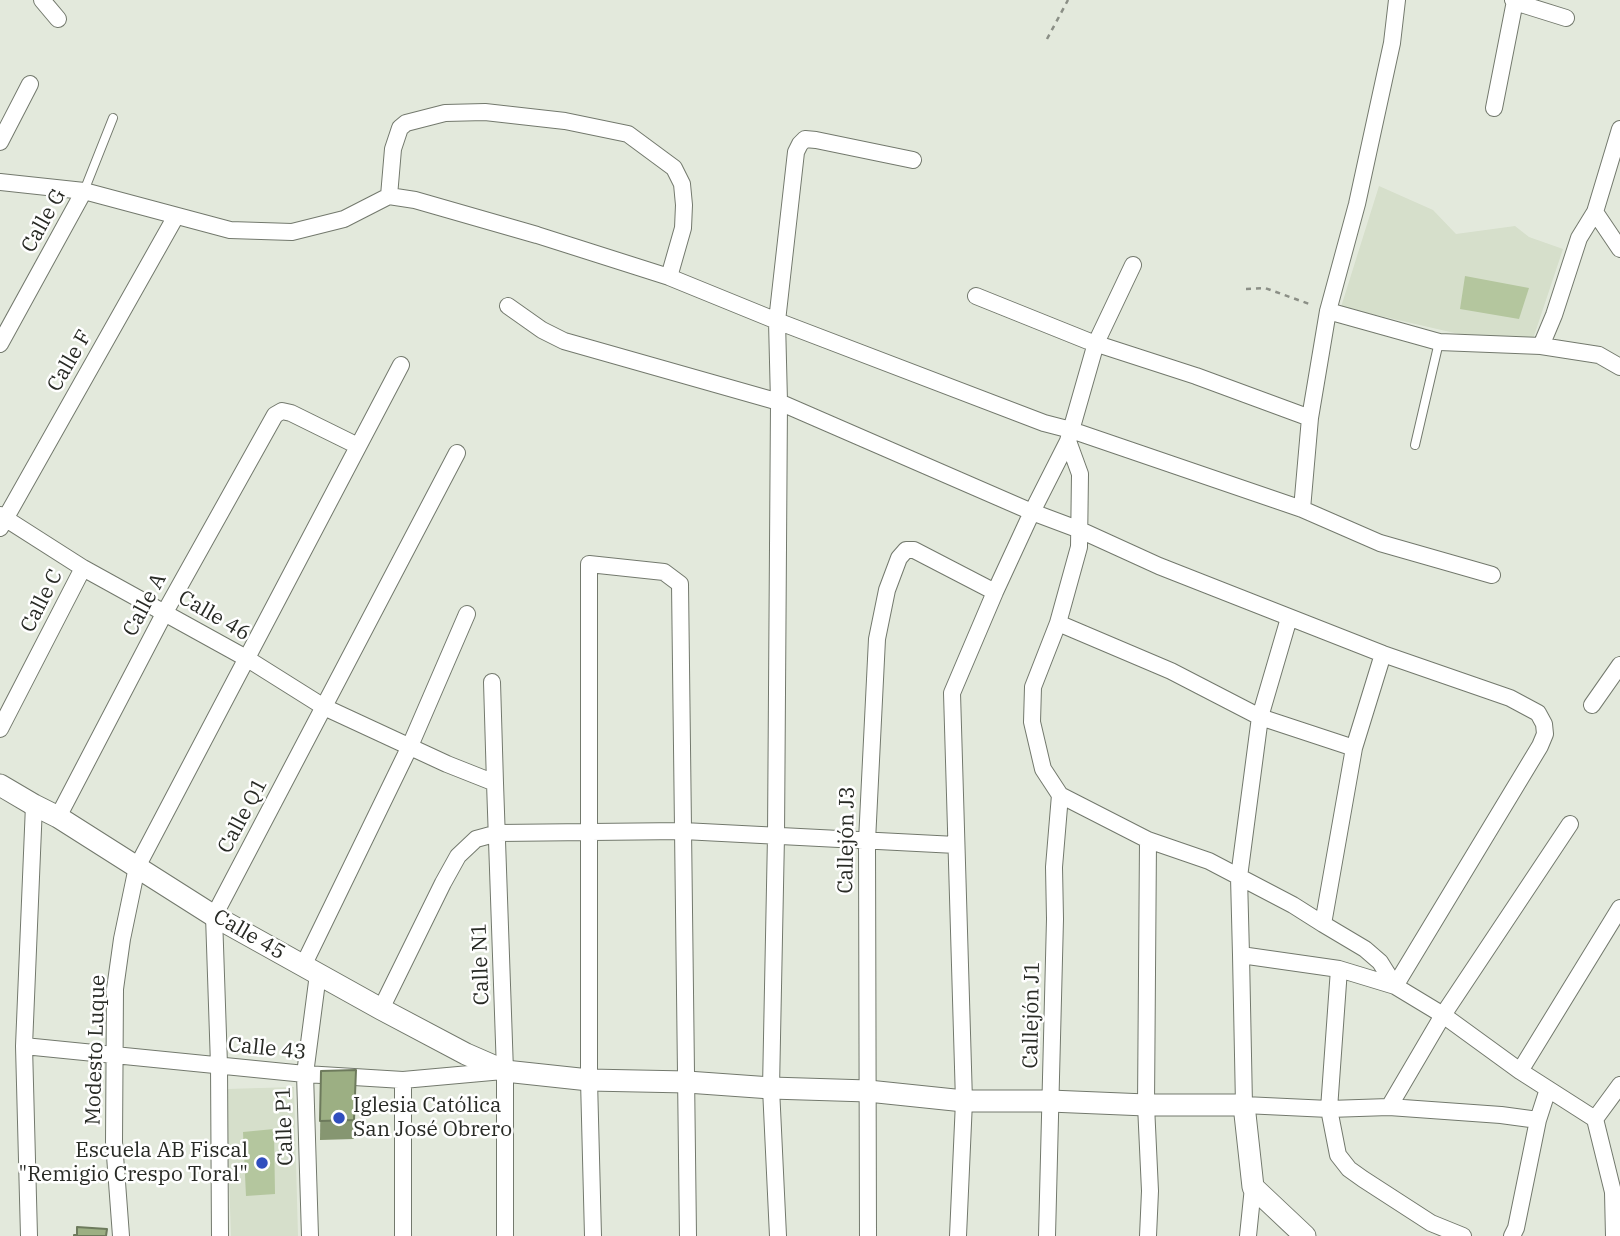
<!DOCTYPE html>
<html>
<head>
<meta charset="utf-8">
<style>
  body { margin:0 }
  canvas { display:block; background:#e3e9dc }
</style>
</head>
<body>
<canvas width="1620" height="1236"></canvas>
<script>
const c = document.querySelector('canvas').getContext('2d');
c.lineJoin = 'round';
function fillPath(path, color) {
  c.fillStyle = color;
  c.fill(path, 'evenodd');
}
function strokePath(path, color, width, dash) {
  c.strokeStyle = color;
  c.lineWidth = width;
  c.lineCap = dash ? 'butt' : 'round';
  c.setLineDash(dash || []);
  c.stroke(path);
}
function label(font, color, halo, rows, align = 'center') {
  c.font = font + ' "IBM Plex Serif",serif';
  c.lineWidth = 5;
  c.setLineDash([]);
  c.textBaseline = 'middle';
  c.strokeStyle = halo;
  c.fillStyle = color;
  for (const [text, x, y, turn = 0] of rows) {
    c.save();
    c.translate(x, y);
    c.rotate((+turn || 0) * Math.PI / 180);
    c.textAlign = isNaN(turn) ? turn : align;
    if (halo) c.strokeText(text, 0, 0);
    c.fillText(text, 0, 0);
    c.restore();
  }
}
fillPath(new Path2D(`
  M 1379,186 L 1433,210 L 1456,234 L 1515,226 L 1529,237 L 1563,249 L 1533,339 L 1459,334 L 1341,307 Z
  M 294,1087 L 298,1236 L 231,1236 L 226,1089 Z`), '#d6dfcb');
fillPath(new Path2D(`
  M 1465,276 L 1529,288 L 1519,319 L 1460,309 Z
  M 274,1129 L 275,1194 L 246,1196 L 243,1132 Z`), '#b4c69e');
const lane = new Path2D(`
  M 84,191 L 113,118
  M 1415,445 L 1439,342`);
const street = new Path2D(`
  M 42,0 L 58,19
  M 1513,0 L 1518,3 L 1566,18
  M 1494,108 L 1515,1
  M 1620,129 L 1595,212 L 1620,249
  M 0,142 L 30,84
  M 0,182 L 84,191 L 230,230 L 292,232 L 344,219 L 389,196 L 415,200 L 537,235 L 669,277 L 777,321 L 1044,423 L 1071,430 L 1302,509 L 1380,543 L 1492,575
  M 389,196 L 393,149 L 400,128 L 406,123 L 445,113 L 485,112 L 565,121 L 628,134 L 674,168 L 682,184 L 684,205 L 683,228 L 669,277
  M 976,296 L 1088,341 L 1196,376 L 1310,418
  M 508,306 L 542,330 L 564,341 L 779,402 L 1032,512 L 1080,530 L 1159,566 L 1383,654 L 1510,698 L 1538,713 L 1544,724 L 1545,734 L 1540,746 L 1395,986 L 1339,969 L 1241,955 L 1244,1105 L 1329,1109 L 1389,1107 L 1501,1115 L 1538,1120 L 1548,1089
  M 1328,311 L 1439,342 L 1541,346 L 1599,355 L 1620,367
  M 0,344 L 84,191
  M 1541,346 L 1554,315 L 1579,238 L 1595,212
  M 1068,441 L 1080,474 L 1079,547 L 1058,623 L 1033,687 L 1032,722 L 1043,769 L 1060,795 L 1148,840 L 1209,861 L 1293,905 L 1323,924
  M 1302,509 L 1310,418 L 1328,311 L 1357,204 L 1392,43 L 1397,0
  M 0,515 L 83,568 L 246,658 L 324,707 L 447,764 L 495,783 L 505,1071 L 505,1236
  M 0,528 L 176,216
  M 1058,623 L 1171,671 L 1260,717 L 1354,748
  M 1383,654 L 1354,748 L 1323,924 L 1365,949 L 1380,962 L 1395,986 L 1443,1015 L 1520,1071 L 1595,1119 L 1620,1085
  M 492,682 L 495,783
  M 1592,705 L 1620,665
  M 0,729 L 83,568
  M 58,817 L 165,612 L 275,415 L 282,411 L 291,413 L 358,446
  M 1148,840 L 1146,1105 L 1150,1191 L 1148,1236
  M 1241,955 L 1239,877 L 1260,717 L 1289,618
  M 303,966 L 410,746 L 467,614
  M 1339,969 L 1329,1109 L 1338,1155 L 1349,1169 L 1363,1179 L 1431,1223 L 1463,1236
  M 381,1009 L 443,883 L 458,856 L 476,839 L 498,833 L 683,831 L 956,845
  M 24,1046 L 305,1074 L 403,1080 L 503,1071
  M 1520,1071 L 1620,908
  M 1389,1107 L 1443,1015 L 1570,824
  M 1595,1119 L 1613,1192 L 1614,1236
  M 29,1236 L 24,1046 L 34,805
  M 121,1236 L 114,1142 L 115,989 L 122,939 L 137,867 L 401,365
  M 220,1236 L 219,1065 L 214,916 L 457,453
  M 310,1236 L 305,1074 L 318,974
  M 403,1236 L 403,1080
  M 593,1236 L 589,1080 L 589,564 L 664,572 L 680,584 L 688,1236
  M 778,1236 L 771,1088 L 776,836 L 779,402 L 777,321 L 796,152 L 800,144 L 805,139 L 816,140 L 913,160
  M 868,1236 L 867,841 L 877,639 L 887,590 L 899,558 L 906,550 L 914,550 L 995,592
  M 958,1236 L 964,1101 L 952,693 L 995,592 L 1032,512 L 1068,441 L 1096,343 L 1133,265
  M 1047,1236 L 1055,919 L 1054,867 L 1060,795
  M 1248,1236 L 1253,1187
  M 1512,1236 L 1516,1228 L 1538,1120`);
const secondary = new Path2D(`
  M 0,785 L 34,805 L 58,817 L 214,916 L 381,1009 L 466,1054 L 505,1071 L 589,1080 L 687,1082 L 771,1088 L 868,1091 L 964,1101 L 1050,1101 L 1146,1105 L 1244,1105 L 1253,1187 L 1305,1236`);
strokePath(lane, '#73796d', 10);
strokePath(street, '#73796d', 18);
strokePath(secondary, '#73796d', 23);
strokePath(new Path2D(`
  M 1047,39 L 1068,0
  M 1246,289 L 1265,288 L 1312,305`), '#8b8f86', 2.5, [5, 5]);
strokePath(lane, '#fff', 8);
strokePath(street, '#fff', 16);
strokePath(secondary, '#fff', 21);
fillPath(new Path2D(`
  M 321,1071 L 356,1089 L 354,1139 L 320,1140 Z`), '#869671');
fillPath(new Path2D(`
  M 356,1070 L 356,1089 L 354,1139 L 354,1120 Z`), '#6d7a5c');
const building = new Path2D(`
  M 356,1070 L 354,1120 L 320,1121 L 321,1071 Z
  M 77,1227 L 107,1229 L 106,1236 L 74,1236 L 74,1235 L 77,1235 Z`);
fillPath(building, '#9caf83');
strokePath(building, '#6d7a5c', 2);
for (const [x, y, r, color] of [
  [339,1118,7,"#304ebe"],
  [262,1163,7,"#304ebe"]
]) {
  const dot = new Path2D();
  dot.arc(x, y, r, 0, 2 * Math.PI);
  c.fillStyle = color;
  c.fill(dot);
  strokePath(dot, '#fff', 2.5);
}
label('21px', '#282a25', '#fff', [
  ["Calle G",44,221,-61],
  ["Calle F",70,361,-60],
  ["Calle C",42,601,-63],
  ["Calle A",145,605,-62],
  ["Calle 46",214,616,30],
  ["Calle Q1",243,816,-62],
  ["Callejón J3",847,840,-89],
  ["Calle 45",249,935,30],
  ["Calle N1",481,964,-92],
  ["Callejón J1",1032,1015,-89],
  ["Calle 43",267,1049,6],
  ["Modesto Luque",96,1050,-88],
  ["Calle P1",285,1126,-92]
]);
label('21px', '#282a25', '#fff', [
  ["Iglesia Católica",353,1106],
  ["San José Obrero",353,1130],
  ["Escuela AB Fiscal",248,1151,"right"],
  ["\"Remigio Crespo Toral\"",248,1175,"right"]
], 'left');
</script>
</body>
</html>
